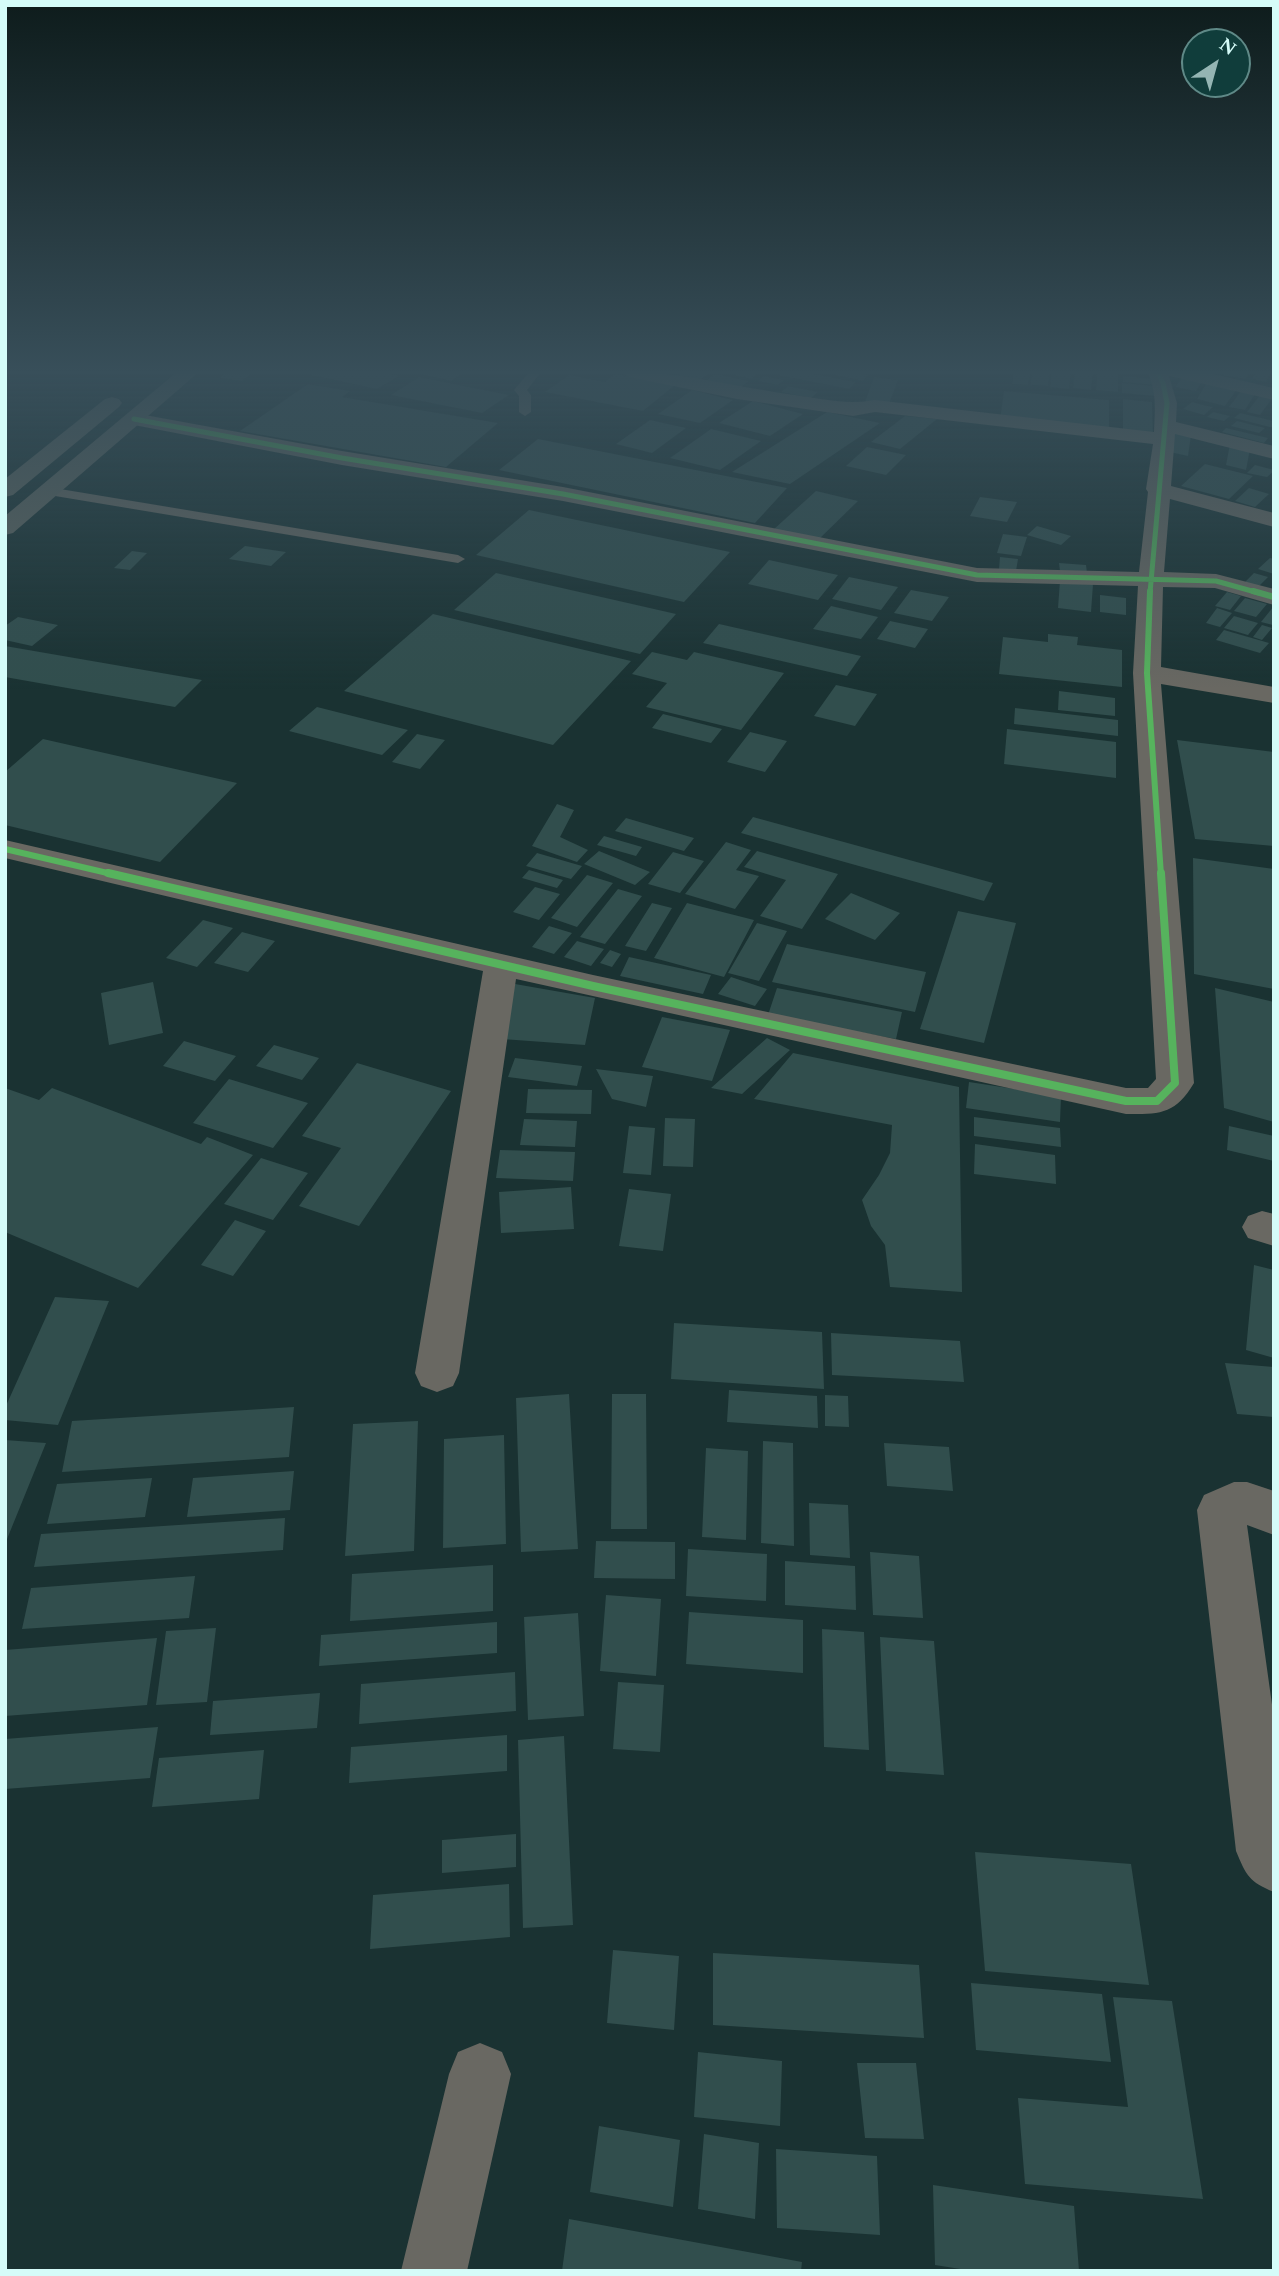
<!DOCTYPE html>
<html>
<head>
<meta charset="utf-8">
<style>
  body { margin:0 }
  #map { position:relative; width:1279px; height:2276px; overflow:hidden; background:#1a3232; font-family:Spectral,serif }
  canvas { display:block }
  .frame { position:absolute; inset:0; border:7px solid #d5fcf9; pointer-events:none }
  .north { position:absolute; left:1181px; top:28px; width:70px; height:70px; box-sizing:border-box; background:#103d3b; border:2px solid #5f8987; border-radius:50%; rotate:36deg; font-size:19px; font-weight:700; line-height:28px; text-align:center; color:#d5fcf9 }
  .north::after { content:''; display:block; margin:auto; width:24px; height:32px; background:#94b5b3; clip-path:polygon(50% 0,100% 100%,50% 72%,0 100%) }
</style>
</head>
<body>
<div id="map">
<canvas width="1279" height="2276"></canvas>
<div class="frame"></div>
<div class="north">N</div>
</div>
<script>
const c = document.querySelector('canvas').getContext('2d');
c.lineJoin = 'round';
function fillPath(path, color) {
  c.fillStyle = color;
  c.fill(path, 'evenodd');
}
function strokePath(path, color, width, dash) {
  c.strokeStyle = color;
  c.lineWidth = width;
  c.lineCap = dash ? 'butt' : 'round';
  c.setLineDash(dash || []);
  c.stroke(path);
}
fillPath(new Path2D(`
  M 228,371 L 254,371 L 242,381 L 220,378 Z
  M 305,371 L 377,371 L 399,376 L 377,389 L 302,373 Z
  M 409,371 L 466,371 L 451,381 Z
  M 685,371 L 696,371 L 708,374 L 700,380 L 679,375 Z
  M 720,371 L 761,371 L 751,379 Z
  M 783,371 L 797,371 L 856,382 L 849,389 L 778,375 Z
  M 818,371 L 845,371 L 868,375 L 863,381 Z
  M 1014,371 L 1031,371 L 1028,385 L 1012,384 Z
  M 1033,371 L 1050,371 L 1048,386 L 1030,385 Z
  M 1052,371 L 1071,371 L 1069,389 L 1050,387 Z
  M 1075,371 L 1093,372 L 1091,390 L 1073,388 Z
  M 1226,371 L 1251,371 L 1245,379 L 1223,375 Z
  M 1256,371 L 1272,371 L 1266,382 L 1252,379 Z
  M 1097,372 L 1118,374 L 1118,392 L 1096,390 Z
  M 615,374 L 675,385 L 643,411 L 545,392 L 569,375 L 605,382 Z
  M 715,374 L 749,381 L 741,387 L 707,380 Z
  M 763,376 L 784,380 L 778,385 L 758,381 Z
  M 1123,376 L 1155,379 L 1155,385 L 1123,382 Z
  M 419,377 L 509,395 L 482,413 L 391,395 Z
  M 874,377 L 898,380 L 889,404 L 865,402 Z
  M 1183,377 L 1203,381 L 1196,391 L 1175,387 Z
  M 1207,382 L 1237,389 L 1225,406 L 1197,399 Z
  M 1122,383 L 1156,386 L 1156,396 L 1122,393 Z
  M 308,384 L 350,391 L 342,397 L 498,423 L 446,467 L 240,431 Z
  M 788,386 L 818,392 L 811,398 L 781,392 Z
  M 692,390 L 733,400 L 700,423 L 658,414 Z
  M 1004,391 L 1109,400 L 1109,429 L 1000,420 Z
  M 1241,391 L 1255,394 L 1245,410 L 1229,407 Z
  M 1261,394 L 1273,397 L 1260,415 L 1247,412 Z
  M 1123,399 L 1152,402 L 1153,434 L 1123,432 Z
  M 753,401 L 803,414 L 770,436 L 719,423 Z
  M 1192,402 L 1203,405 L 1213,407 L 1204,415 L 1183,409 Z
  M 827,412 L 880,423 L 790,484 L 732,472 Z
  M 1213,412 L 1230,416 L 1224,421 L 1207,417 Z
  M 1240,413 L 1274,421 L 1274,428 L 1234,418 Z
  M 905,416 L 937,419 L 900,449 L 871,442 Z
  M 650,420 L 686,428 L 652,453 L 616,444 Z
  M 1237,421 L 1265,428 L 1259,433 L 1231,426 Z
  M 1226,428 L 1268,438 L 1264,443 L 1222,432 Z
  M 711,429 L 761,441 L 720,470 L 670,458 Z
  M 1171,430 L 1191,435 L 1188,456 L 1165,451 Z
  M 538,439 L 787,488 L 755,523 L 499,470 Z
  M 1230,444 L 1250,449 L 1246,470 L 1226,465 Z
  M 867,447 L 906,455 L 886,475 L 846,466 Z
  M 1205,464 L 1253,476 L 1229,499 L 1181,486 Z
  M 1255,465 L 1274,470 L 1274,471 L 1267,477 L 1247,473 Z
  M 1249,488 L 1269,494 L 1255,507 L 1235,501 Z
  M 816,491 L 858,501 L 817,541 L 773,530 Z
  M 980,497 L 1017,502 L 1007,522 L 970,516 Z
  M 529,510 L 730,552 L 684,602 L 476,555 Z
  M 1037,526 L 1071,536 L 1061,545 L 1027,535 Z
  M 1003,534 L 1027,537 L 1021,556 L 997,553 Z
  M 245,546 L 286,552 L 271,566 L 229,559 Z
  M 132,551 L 147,553 L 130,570 L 114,568 Z
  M 1000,557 L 1018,559 L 1016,571 L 999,569 Z
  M 1270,558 L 1274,559 L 1274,574 L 1258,569 Z
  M 769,560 L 838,575 L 818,600 L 748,584 Z
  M 1059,563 L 1086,565 L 1087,573 L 1060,571 Z
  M 496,573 L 676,614 L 640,654 L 454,610 Z
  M 1254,573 L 1268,577 L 1257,588 L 1243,584 Z
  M 849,577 L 898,587 L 881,610 L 832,599 Z
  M 1060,581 L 1093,584 L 1091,612 L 1058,608 Z
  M 911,590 L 949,597 L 932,621 L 894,613 Z
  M 1227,592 L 1241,596 L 1230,610 L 1215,606 Z
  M 1100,595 L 1126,598 L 1126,615 L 1100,612 Z
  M 1245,598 L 1267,604 L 1256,617 L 1234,611 Z
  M 831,606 L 878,617 L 861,639 L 813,629 Z
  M 1274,606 L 1273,625 L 1261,622 Z
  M 1217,608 L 1232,613 L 1220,627 L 1206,623 Z
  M 433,614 L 631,661 L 553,745 L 344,691 Z
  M 1234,616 L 1258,623 L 1248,635 L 1224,628 Z
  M 18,617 L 58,625 L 32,646 L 5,640 L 5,626 Z
  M 890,621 L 928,629 L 915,648 L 877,639 Z
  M 719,624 L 861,656 L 847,676 L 703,643 Z
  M 1262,625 L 1272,628 L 1262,640 L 1253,637 Z
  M 1224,630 L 1269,643 L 1260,653 L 1216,640 Z
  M 1048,634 L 1078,637 L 1077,645 L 1122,650 L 1122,687 L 999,674 L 1003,637 L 1048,642 Z
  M 5,646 L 202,680 L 175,707 L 5,677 Z
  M 652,652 L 687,660 L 694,652 L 784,673 L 741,730 L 646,707 L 667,683 L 632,674 Z
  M 836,685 L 877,694 L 855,726 L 814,716 Z
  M 1059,691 L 1115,698 L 1115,716 L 1058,710 Z
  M 317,707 L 408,730 L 382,755 L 289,731 Z
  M 1015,708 L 1118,720 L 1118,736 L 1014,724 Z
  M 663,714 L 722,729 L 711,743 L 652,728 Z
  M 1007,729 L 1116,742 L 1116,778 L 1004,764 Z
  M 750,732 L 787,741 L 765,772 L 727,762 Z
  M 417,734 L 445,740 L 420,769 L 392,762 Z
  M 43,739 L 237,783 L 160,862 L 5,825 L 5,772 Z
  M 1177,740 L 1274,752 L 1274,846 L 1195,839 Z
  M 557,804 L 574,810 L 560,837 L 588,850 L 577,862 L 532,846 Z
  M 753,817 L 993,883 L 984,901 L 741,833 Z
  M 626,818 L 694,838 L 684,851 L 615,831 Z
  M 604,836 L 642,847 L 636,856 L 597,845 Z
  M 726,842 L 751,850 L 736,870 L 759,876 L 735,909 L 685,894 Z
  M 599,851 L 650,872 L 635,885 L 584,864 Z
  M 757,851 L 838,874 L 802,929 L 760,916 L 786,880 L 744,867 Z
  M 673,852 L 704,861 L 680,893 L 648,884 Z
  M 537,853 L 582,866 L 571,879 L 526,866 Z
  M 1193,858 L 1274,869 L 1274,989 L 1194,974 Z
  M 529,870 L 563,880 L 557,888 L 522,878 Z
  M 587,875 L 613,883 L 577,927 L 551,918 Z
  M 535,887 L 560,894 L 539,920 L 513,912 Z
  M 618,889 L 642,896 L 605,944 L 580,937 Z
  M 851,893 L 900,913 L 875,940 L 825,919 Z
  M 652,903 L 672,908 L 646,951 L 625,946 Z
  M 687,903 L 754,920 L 724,977 L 654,958 Z
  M 958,911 L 1016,923 L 984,1043 L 920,1029 Z
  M 203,920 L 233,928 L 197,967 L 166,958 Z
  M 757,923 L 787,931 L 759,981 L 728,973 Z
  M 549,926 L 572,933 L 554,954 L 532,947 Z
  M 242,932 L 275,941 L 248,972 L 214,963 Z
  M 577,941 L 604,949 L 591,966 L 564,957 Z
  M 787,944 L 926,972 L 915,1012 L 772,982 Z
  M 610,950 L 621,954 L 612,967 L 600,963 Z
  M 629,957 L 711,975 L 703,994 L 620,976 Z
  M 731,977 L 767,989 L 755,1006 L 718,994 Z
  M 153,982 L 163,1033 L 109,1045 L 101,993 Z
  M 515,984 L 595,998 L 585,1045 L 502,1039 Z
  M 777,988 L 902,1012 L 896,1039 L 768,1015 Z
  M 1215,988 L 1274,1002 L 1274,1122 L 1224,1108 Z
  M 662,1017 L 730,1030 L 712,1081 L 642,1067 Z
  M 767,1038 L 790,1050 L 742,1094 L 711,1088 Z
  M 184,1041 L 236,1056 L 215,1081 L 163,1066 Z
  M 274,1045 L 319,1058 L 302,1080 L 256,1066 Z
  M 793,1053 L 959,1087 L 962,1292 L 890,1287 L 885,1245 L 871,1226 L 862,1200 L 879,1175 L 890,1153 L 892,1125 L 754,1099 Z
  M 515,1058 L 582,1066 L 577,1086 L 508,1077 Z
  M 357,1063 L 451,1091 L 359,1226 L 299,1206 L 341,1148 L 302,1136 Z
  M 596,1069 L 653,1076 L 646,1107 L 612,1099 Z
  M 229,1079 L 308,1103 L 273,1148 L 193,1123 Z
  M 969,1082 L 1061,1096 L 1060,1122 L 966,1108 Z
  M 5,1088 L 39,1100 L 52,1088 L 201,1144 L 207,1137 L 253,1155 L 138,1288 L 5,1232 Z
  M 528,1089 L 592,1090 L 591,1114 L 526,1113 Z
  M 974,1117 L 1060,1128 L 1061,1147 L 974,1136 Z
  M 665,1118 L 695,1119 L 693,1167 L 663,1166 Z
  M 524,1119 L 577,1121 L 575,1147 L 520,1145 Z
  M 629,1126 L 655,1128 L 651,1175 L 623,1173 Z
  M 1229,1126 L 1274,1136 L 1274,1161 L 1227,1150 Z
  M 975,1144 L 1055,1155 L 1056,1184 L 974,1174 Z
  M 500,1150 L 575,1152 L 573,1181 L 496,1178 Z
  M 261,1158 L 308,1173 L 273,1220 L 224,1204 Z
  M 571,1187 L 574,1229 L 501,1233 L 499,1192 Z
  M 629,1189 L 671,1194 L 663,1251 L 619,1246 Z
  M 235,1220 L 266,1231 L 233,1276 L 201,1265 Z
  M 1254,1265 L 1274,1270 L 1274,1358 L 1246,1350 Z
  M 55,1297 L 109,1301 L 58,1425 L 5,1420 L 5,1408 Z
  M 674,1323 L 822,1332 L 824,1389 L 671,1379 Z
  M 831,1333 L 960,1341 L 964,1382 L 832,1375 Z
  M 1225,1363 L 1274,1367 L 1274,1417 L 1237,1414 Z
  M 729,1390 L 817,1396 L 818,1428 L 727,1422 Z
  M 569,1394 L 578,1549 L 521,1552 L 516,1398 Z
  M 612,1394 L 646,1394 L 647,1529 L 611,1529 Z
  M 825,1395 L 848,1396 L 849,1427 L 825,1426 Z
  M 294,1407 L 289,1457 L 62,1472 L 72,1421 Z
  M 418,1421 L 414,1551 L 345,1556 L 353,1424 Z
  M 504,1435 L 506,1544 L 443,1548 L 444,1439 Z
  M 5,1440 L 46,1443 L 5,1544 Z
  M 763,1441 L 793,1443 L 794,1546 L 761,1543 Z
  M 884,1443 L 949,1447 L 953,1491 L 887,1486 Z
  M 706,1448 L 748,1451 L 746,1540 L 702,1537 Z
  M 294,1471 L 290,1510 L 187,1517 L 193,1478 Z
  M 152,1478 L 145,1517 L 47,1524 L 57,1484 Z
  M 809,1503 L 848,1505 L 850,1558 L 810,1555 Z
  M 285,1518 L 283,1550 L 34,1567 L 41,1534 Z
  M 596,1541 L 675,1542 L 675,1579 L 594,1578 Z
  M 688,1549 L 767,1554 L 766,1601 L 686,1596 Z
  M 870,1552 L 919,1556 L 923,1618 L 873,1615 Z
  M 785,1561 L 855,1566 L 856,1610 L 785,1605 Z
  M 493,1565 L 493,1611 L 350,1621 L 352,1574 Z
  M 195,1576 L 189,1618 L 22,1629 L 31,1588 Z
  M 606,1595 L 661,1599 L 656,1676 L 600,1671 Z
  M 689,1612 L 803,1620 L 803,1673 L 686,1664 Z
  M 578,1613 L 584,1716 L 528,1720 L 524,1617 Z
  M 497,1622 L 497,1653 L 319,1666 L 321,1635 Z
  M 216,1628 L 207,1702 L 156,1705 L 166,1631 Z
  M 822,1629 L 864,1632 L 869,1750 L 824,1747 Z
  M 880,1637 L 934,1641 L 944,1775 L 886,1771 Z
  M 157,1638 L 147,1705 L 5,1716 L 5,1650 Z
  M 515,1672 L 516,1711 L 359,1724 L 361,1684 Z
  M 618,1682 L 664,1685 L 660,1752 L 613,1749 Z
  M 320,1693 L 317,1728 L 210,1735 L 213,1701 Z
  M 158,1727 L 150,1778 L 5,1789 L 5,1739 Z
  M 507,1735 L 507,1771 L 349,1783 L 351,1747 Z
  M 564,1736 L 573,1925 L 523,1928 L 518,1740 Z
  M 264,1750 L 259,1799 L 152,1807 L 159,1758 Z
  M 516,1834 L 516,1867 L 442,1873 L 442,1840 Z
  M 975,1852 L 1131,1864 L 1149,1985 L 985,1971 Z
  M 509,1884 L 510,1937 L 370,1949 L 373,1895 Z
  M 613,1950 L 679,1956 L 674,2030 L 607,2023 Z
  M 713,1953 L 919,1965 L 924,2038 L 713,2025 Z
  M 971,1983 L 1102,1994 L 1111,2062 L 976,2050 Z
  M 1113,1997 L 1172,2001 L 1203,2199 L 1025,2184 L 1018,2098 L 1128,2107 Z
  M 698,2052 L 782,2061 L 780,2126 L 694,2117 Z
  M 857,2063 L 916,2063 L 924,2139 L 865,2138 Z
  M 599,2126 L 680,2140 L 673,2207 L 590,2192 Z
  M 704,2134 L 759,2143 L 755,2219 L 698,2209 Z
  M 776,2149 L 877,2156 L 880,2235 L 777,2228 Z
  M 933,2185 L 1074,2206 L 1079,2271 L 973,2271 L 935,2265 Z
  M 569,2219 L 802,2262 L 801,2271 L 562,2271 Z`), '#314e4d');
fillPath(new Path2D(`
  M 530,371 L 542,371 L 527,390 L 531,395 L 531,412 L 525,416 L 519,412 L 519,396 L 514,390 Z
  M 48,487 L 458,555 L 465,559 L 458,563 L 43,494 L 43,488 Z`), '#696862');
fillPath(new Path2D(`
  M 619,371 C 678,371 736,387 795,395 C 823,399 848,405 875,400 L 1154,432 C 1155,410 1157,392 1147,371 L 1200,371 L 1274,388 L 1274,400 L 1169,376 L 1177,403 L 1176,422 L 1274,446 L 1274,459 L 1175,434 L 1171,486 L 1274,513 L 1274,527 L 1170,499 L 1164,572 L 1216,574 L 1274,589 L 1274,605 L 1215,588 L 1163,587 L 1161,667 L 1274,687 L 1274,703 L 1161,684 L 1194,1083 C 1175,1115 1160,1114 1126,1114 L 516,979 L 459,1373 L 453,1386 L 437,1392 L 421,1386 L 415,1373 L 483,971 L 5,858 L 5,840 L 593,975 L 1126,1088 L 1148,1088 L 1156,1079 L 1133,673 L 1138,586 L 977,582 L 563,501 L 342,465 L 134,425 L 127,423 L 124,419 L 127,415 L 134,413 L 342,451 L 563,487 L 977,568 L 1139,572 L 1148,492 L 1146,489 L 1153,444 L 875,412 L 853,416 L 737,399 L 629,377 Z
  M 1262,1211 L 1274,1214 L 1274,1246 L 1248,1238 L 1242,1227 L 1248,1216 Z
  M 1234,1482 L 1247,1482 L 1274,1491 L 1274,1535 L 1247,1525 L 1274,1719 L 1274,1892 C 1249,1882 1246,1875 1236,1851 L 1197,1510 L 1204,1495 Z
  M 480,2043 L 502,2052 L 511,2074 L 467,2271 L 401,2271 L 449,2074 L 458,2052 Z`), '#696862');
fillPath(new Path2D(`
  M 178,371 L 200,371 L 13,533 L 5,535 L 5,516 Z
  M 112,397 L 119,399 L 122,403 L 119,407 L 13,495 L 5,497 L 5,479 L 105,399 Z`), '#606660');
strokePath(new Path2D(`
  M 134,419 L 342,458 L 563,494 L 977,575 L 1216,581 L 1259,593
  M 1150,593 L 1167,403 L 1163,383 L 1157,371`), '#56b35d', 5);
strokePath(new Path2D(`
  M 1150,591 L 1147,673 L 1161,875
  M 1253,591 L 1274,597
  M 5,849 L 116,875`), '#56b35d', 6);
strokePath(new Path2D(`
  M 108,873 L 593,986 L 1126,1101 L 1157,1101 L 1175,1083 L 1161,873`), '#56b35d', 8);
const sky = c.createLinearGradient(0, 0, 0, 690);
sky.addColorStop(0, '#0e1c1c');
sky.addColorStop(0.54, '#384f5a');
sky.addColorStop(1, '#384f5a00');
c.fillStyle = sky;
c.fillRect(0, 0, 1279, 690);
</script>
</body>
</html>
